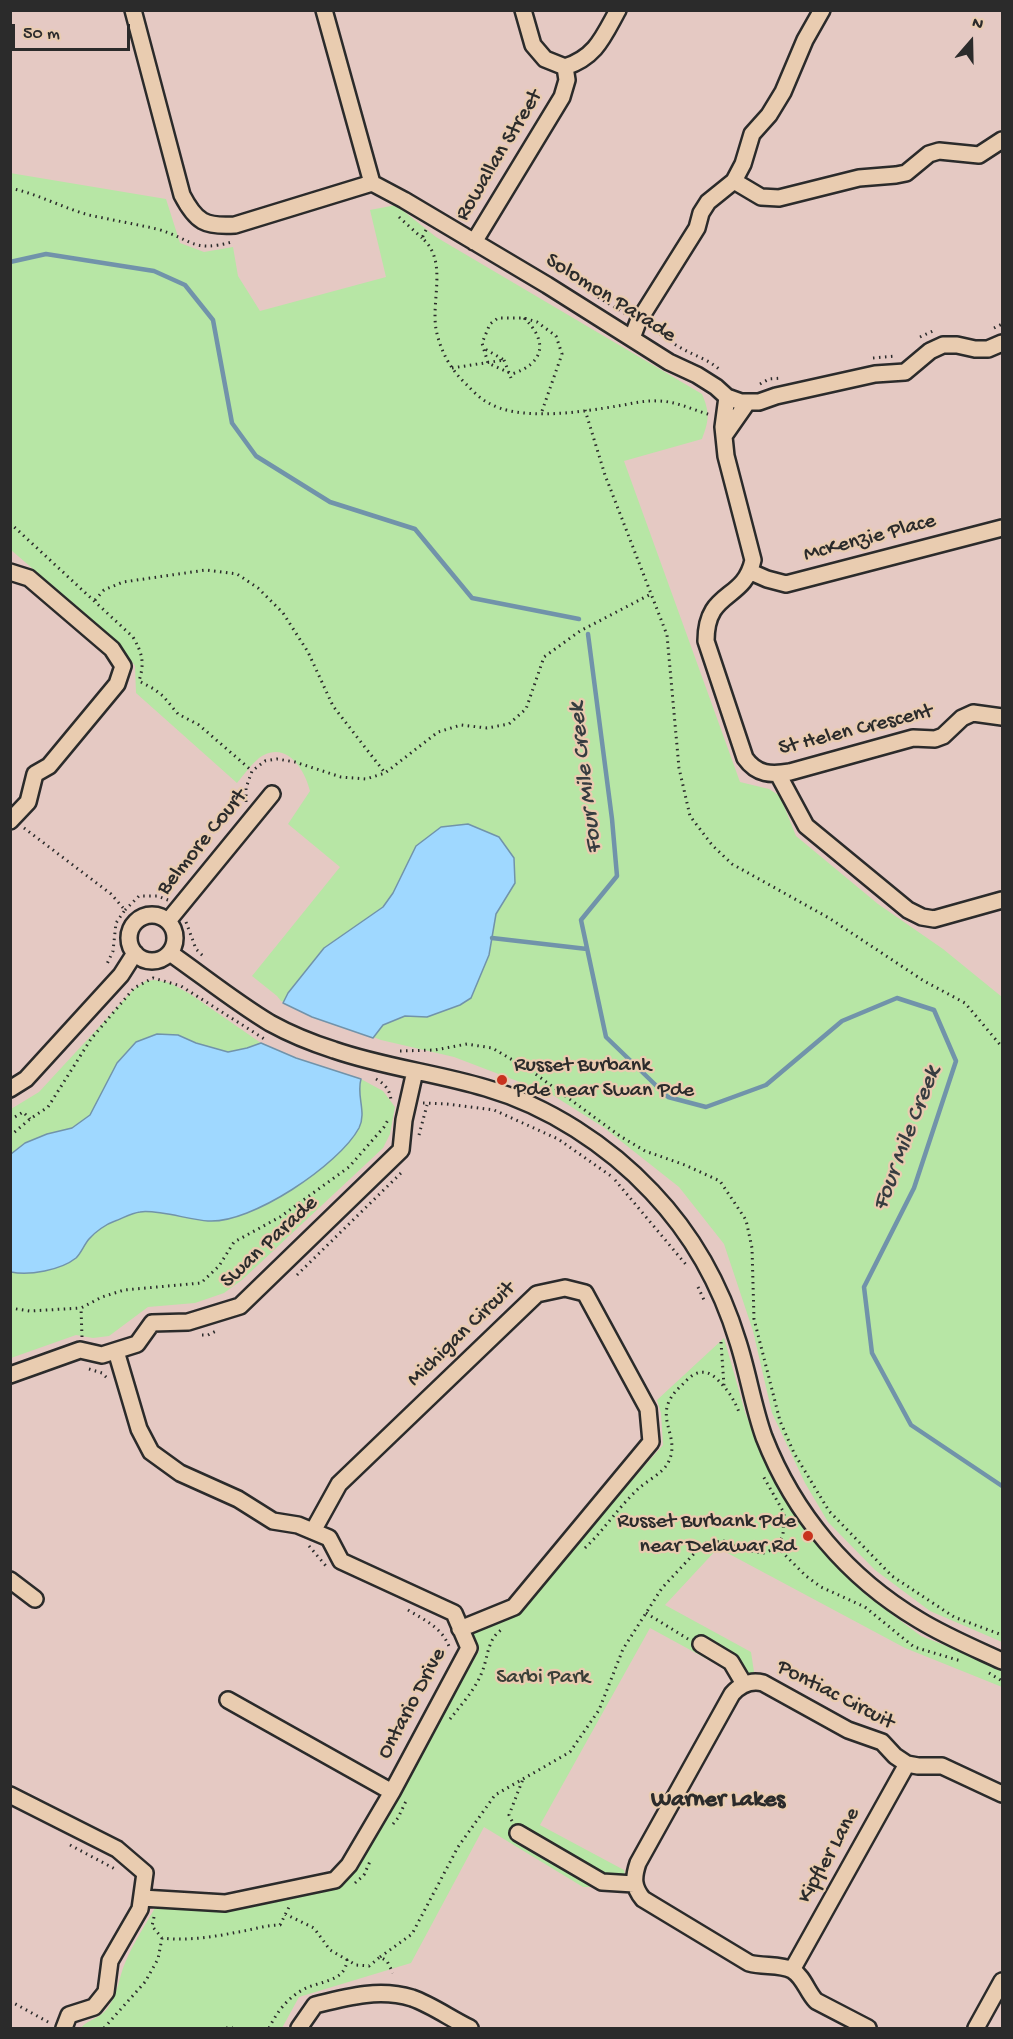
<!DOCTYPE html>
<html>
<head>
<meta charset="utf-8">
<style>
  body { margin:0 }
  #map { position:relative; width:1013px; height:2039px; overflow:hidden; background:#e5c9c3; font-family:"Gochi Hand",sans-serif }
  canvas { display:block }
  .frame { position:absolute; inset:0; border:12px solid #2b2b2b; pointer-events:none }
  .north { position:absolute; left:941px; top:12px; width:60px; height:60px; -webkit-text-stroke:4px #e9ccb0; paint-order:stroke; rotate:20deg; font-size:16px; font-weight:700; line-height:24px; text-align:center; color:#2b2b2b }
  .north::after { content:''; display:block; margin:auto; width:21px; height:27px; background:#2b2b2b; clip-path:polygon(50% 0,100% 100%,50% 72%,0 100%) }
  .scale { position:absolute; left:12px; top:24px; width:118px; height:27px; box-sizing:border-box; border:3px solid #2b2b2b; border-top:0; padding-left:8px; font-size:18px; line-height:21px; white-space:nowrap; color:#2b2b2b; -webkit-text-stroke:4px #e9ccb0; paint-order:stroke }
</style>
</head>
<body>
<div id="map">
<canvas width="1013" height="2039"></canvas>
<div class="frame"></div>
<div class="north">N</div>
<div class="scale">50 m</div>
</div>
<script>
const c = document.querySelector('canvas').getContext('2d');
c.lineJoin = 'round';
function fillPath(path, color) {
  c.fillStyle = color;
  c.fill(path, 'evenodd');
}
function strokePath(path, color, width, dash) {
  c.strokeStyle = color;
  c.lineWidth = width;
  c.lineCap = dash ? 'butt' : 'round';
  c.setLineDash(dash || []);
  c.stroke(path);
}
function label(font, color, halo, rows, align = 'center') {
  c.font = font + ' "Gochi Hand",sans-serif';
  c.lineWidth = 4.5;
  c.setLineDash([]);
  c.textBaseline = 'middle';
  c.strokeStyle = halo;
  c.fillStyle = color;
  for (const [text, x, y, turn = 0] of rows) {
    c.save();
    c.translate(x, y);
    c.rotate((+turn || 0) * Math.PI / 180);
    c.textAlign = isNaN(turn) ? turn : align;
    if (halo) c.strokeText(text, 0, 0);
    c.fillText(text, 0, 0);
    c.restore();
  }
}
fillPath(new Path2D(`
  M 10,173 L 166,199 L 180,243 L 204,252 L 233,247 L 238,276 L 260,311 L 386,277 L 370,210 L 396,205 L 436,237 L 702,394 C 710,413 709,420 702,439 L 624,461 L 740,782 L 769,789 L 780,796 L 796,836 L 878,904 L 943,949 L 1002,997 L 1002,1642 L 930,1611 L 875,1570 L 828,1522 L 805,1483 L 772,1413 L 753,1331 L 724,1244 L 679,1187 L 603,1127 L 551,1094 L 454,1057 L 381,1040 L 281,1001 L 277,996 L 252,976 L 340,867 L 288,824 L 310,791 C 305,771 289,743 264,755 C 256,758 243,776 237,783 L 136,693 L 135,666 L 117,641 L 11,550 Z
  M 155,980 L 170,983 L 190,994 L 261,1043 L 296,1058 L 361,1079 L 383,1091 L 395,1107 L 390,1134 L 383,1148 L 242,1280 L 224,1293 L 195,1303 L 148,1307 L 109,1336 L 93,1338 L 76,1335 L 11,1358 L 11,1109 L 39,1092 L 134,989 L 146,981 Z
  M 724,1338 L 745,1412 L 767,1467 L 810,1537 L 866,1595 L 921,1636 L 1002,1668 L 1002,1687 L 905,1648 L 718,1548 L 665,1605 L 751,1652 L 754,1672 L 731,1681 L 727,1670 L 650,1628 L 540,1825 L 624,1870 L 628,1887 L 583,1887 L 484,1827 L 411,1963 L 299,1997 L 282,2028 L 81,2028 C 88,2019 101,2019 109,2006 C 118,1993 119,1977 125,1963 C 133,1943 146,1924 156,1906 L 231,1906 L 341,1887 L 359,1867 L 479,1651 L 473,1632 L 516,1612 L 663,1445 L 661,1413 L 657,1400 Z`), '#b7e6a5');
const water = new Path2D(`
  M 468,824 L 499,837 L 514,858 L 515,883 L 496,914 L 489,955 L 471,998 L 460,1005 L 427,1017 L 405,1016 L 383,1025 L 373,1038 L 312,1017 L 283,1003 L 288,993 L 324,948 L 383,907 L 393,893 L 416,846 L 441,827 Z
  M 157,1034 L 178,1035 L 196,1043 L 228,1052 L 247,1048 L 261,1043 L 296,1058 L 361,1079 C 356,1096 367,1112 359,1128 C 339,1165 251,1224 208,1221 C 190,1220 156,1209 140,1212 C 132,1213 123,1218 115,1221 C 106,1224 95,1232 89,1239 C 84,1245 81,1253 76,1258 C 61,1270 29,1276 11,1272 L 11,1154 L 25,1143 L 47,1134 L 72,1128 L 90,1115 L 117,1063 L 136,1042 Z`);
fillPath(water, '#9fd8ff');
strokePath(water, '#7193aa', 1.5);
strokePath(new Path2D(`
  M 10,262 L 46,254 L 154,271 L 185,285 L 213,320 L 232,423 L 256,456 L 330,502 L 415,529 L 472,598 L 579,619
  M 588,634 L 612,819 L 617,876 L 581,920 L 606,1037 L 668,1097 L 706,1107 L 766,1085 L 842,1021 L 897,998 L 934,1010 L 956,1061 L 914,1188 L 864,1287 L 872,1353 L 911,1425 L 1002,1486
  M 492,938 L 587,949`), '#7193aa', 4.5);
const minor = new Path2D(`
  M 133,10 L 182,195 C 196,222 205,227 235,225 L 372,183
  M 324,10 L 372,183 L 404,200 L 547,285 L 669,362 L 697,375 L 716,387 L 727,397 L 741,402 L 759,402 L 776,396 L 875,374 L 905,372 L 930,351 L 943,345 L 957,345 L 975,349 L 988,349 L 1002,343
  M 523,10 L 533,45 L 545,59 L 565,67
  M 565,67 C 596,57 603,37 618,10
  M 734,181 L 761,197 L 779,198 L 859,178 L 896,175 L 906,173 L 929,154 L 939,151 L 979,155 L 1002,140
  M 474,242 L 562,97 L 567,80 L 565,67
  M 632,338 L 638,322 L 697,228 L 701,213 L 708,202 L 734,181 L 743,164 L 752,134 L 769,115 L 783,92 L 805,40 L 822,10
  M 727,397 L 723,427 L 726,456 L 753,560 C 744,602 706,589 706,641 L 745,758 C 757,775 771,775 790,772 L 913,738 L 935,739 L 943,736 L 962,718 L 973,713 L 1002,717
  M 724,436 L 747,403
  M 10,572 L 29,578 L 112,649 L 123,666 L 117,684 L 49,766 L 35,774 L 28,802 L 10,821
  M 751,572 L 767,579 L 786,584 L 1002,528
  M 778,774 L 806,826 L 908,910 L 922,917 L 934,919 L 1002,900
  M129 938a23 23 0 1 1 46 0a23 23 0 1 1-46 0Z
  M 168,921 L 272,794
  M 170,953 C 203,976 235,1002 270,1023 C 290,1034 312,1043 334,1050 C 383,1067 436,1073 486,1088 C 548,1106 608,1145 652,1192 C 692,1234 721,1286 738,1342 C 748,1373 753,1406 764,1437 C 794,1514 848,1578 919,1620 C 945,1636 974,1648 1002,1661
  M 10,1089 L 26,1079 L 121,975 L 135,953
  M 116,1351 L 139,1429 L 151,1452 L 180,1473 L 238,1499 L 273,1521 L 298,1525 L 329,1538 L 341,1561 L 454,1613 L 469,1648 L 392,1792 L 349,1865 L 335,1880 L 225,1903 L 142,1898
  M 10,1375 L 80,1350 L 102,1355 L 137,1344 L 152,1323 L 188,1322 L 240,1306 L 401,1150 L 404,1120 L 415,1071
  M 313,1531 L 339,1484 L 537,1294 L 565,1288 L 585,1293 L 648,1409 L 651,1442 L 514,1607 L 460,1629
  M 10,1580 L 35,1599
  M 701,1644 L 731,1662 L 744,1684
  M 228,1700 L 392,1792
  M 10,1795 L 117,1849 L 145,1873 L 140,1909 L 110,1961 L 106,1992 L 94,2007 L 69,2015 L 64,2028
  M 518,1833 L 602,1882 L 634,1884
  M 792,1970 L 907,1764
  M 299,2028 L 315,2005 C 347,1997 379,1988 412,1998 C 432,2005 451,2019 470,2028
  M 868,2028 L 816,2001 C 807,1992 804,1977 792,1970 C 780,1964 763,1967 749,1963 L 643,1899 C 633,1887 633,1878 638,1863 L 732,1694 C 741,1684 751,1680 763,1683 L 848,1730 L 882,1742 L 895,1756 L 907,1764 L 918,1766 L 942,1766 L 1002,1794
  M 976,2028 L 1002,1981`);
strokePath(minor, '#2b2b2b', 20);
strokePath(new Path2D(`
  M 10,188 C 38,194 63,208 89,215 C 112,220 135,224 157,229 C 192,239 192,253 232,242
  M 399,217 L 422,238
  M 426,230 L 422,238 C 448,260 431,299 436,329 C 440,350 450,369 466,384 C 472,390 479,398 487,402 C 518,422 582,412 617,406 C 631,404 644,400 658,401 C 676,401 693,410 711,415
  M 593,294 L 626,314
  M 524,318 C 548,341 545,363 512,374 L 488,363 L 482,343 L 490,324 L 498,318 L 524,318 L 537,322 L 556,336 L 562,354 L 541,414
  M 650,328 C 662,334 671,343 683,349 C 695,356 710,360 721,371
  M 994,328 L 1002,324
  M 920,337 L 933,331
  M 873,358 L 896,356
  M 504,360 L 511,378
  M 452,368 L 504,360 L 485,349
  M 760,384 L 769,379 L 782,378
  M 585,410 L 605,475 L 667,635 L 679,768 L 690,816 L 712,845 L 732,864 L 829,918 L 924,981 L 965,1003 L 1002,1047
  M 10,523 L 133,637 C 142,653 145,662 139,681 L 154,689 L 163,696 L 178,714 L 199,725 L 251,770
  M 95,600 L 104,590 L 123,582 L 206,570 L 237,574 L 258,588 L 283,613 L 308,652 L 333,706 L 385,773
  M 246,802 L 246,788 L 252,771 L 265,761 L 277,759 L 295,762 L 341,777 L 366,779 L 385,773 L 438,732 L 461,725 L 487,728 L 509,724 L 526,709 L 544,657 L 580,631 L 651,594
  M 24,828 L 111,894 L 125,910 L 116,923 L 113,951 L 107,964
  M 125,910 L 139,896 L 157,896 L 168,900
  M 186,922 L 196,949 L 203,956
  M 400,1051 L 435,1050 L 467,1044 L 492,1048 L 530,1070 L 620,1136 L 645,1151 L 685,1165 L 720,1181 L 746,1220 L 752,1248 L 754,1319 L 780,1421 L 794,1453 L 829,1511 L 892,1576 L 954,1617 L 1002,1635
  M 376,1079 C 385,1084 391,1091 391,1102
  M 423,1103 L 447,1104 L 494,1110 L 558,1139 L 611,1176
  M 10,1120 L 23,1112 L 30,1119
  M 419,1135 L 427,1105
  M 10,1136 L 30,1119 L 48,1107 L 91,1039 L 134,988 L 153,978 L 181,986 L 266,1040
  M 615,1180 L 688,1267
  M 297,1275 L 401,1173
  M 698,1287 L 704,1300
  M 10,1308 L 30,1311 L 81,1308
  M 202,1335 L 208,1335 L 218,1330
  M 82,1337 L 81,1308 L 102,1297 L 124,1290 L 201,1283 L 219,1266 L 234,1242 L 280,1217 L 349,1167 L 384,1127 L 388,1120
  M 721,1342 L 724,1386
  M 89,1369 L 102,1373 L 109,1380
  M 309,1546 L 326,1566
  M 777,1547 L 806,1576 L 821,1587 L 865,1607 L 914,1647 L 961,1661
  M 585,1548 C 604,1530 618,1508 637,1490 C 646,1481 662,1474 668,1463 C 683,1434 648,1416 681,1386 C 685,1382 690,1376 695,1374 C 703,1370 710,1373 716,1378 C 727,1389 733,1397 739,1412
  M 408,1610 C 426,1621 443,1628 450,1649
  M 646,1613 L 688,1639
  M 989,1673 L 1002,1681
  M 450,1719 C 461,1705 475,1690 482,1672 C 488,1658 487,1640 501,1630
  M 512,1821 L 509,1815 L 523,1779
  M 393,1824 L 398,1818 L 407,1799
  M 70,1845 L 115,1869
  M 355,1883 L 364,1875 L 371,1859
  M 285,1914 L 314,1928 L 330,1950 L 356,1965 L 369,1966 L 380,1957 L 387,1961 L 393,1973
  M 154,1917 L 152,1926 L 162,1938 C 187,1941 213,1937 238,1932 C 252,1930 265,1925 280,1925 L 290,1905
  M 380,1957 L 412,1934 L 458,1847 L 495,1795 L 570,1752 L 599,1710 L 623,1649 L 662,1588 L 704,1543 L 725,1541 L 750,1551 L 765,1553 L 777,1547 L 783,1535 L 784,1513 L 762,1474
  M 10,2001 L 50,2023
  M 104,2028 L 145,1982 L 158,1959 L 162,1938
  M 226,2028 L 233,2028
  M 269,2028 C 276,2014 285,2001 299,1992 C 316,1980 346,1984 347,1959`), '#2b2b2b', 3, [1.5, 4.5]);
strokePath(minor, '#e9ccb0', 15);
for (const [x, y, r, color] of [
  [502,1080,6,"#c8321e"],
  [808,1536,6,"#c8321e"]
]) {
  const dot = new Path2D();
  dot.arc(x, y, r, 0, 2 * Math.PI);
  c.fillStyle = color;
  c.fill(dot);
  strokePath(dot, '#e9ccb0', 2);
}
label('22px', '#2b2b2b', '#e9ccb0', [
  ["Rowallan Street",500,156,-59],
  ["Solomon Parade",610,299,32],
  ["McKenzie Place",870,539,-15],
  ["St Helen Crescent",856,731,-14],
  ["Belmore Court",203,843,-51],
  ["Swan Parade",270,1243,-43],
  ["Michigan Circuit",462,1335,-44],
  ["Pontiac Circuit",835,1696,27],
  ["Ontario Drive",413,1704,-62],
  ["Kipfler Lane",830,1856,-61]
]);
label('22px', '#2b2b2b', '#e9ccb0', [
  ["Russet Burbank",514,1067],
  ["Pde near Swan Pde",514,1092],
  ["Russet Burbank Pde",796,1523,"right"],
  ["near Delawar Rd",796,1548,"right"]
], 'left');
label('22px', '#393e37', '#e9ccb0', [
  ["Sarbi Park",543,1679]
]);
label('italic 24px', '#373c40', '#e9ccb0', [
  ["Four Mile Creek",587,778,-97],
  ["Four Mile Creek",908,1139,-69]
]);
label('bold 24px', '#2b2b2b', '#e9ccb0', [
  ["Warner Lakes",718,1801]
]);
</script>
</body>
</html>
